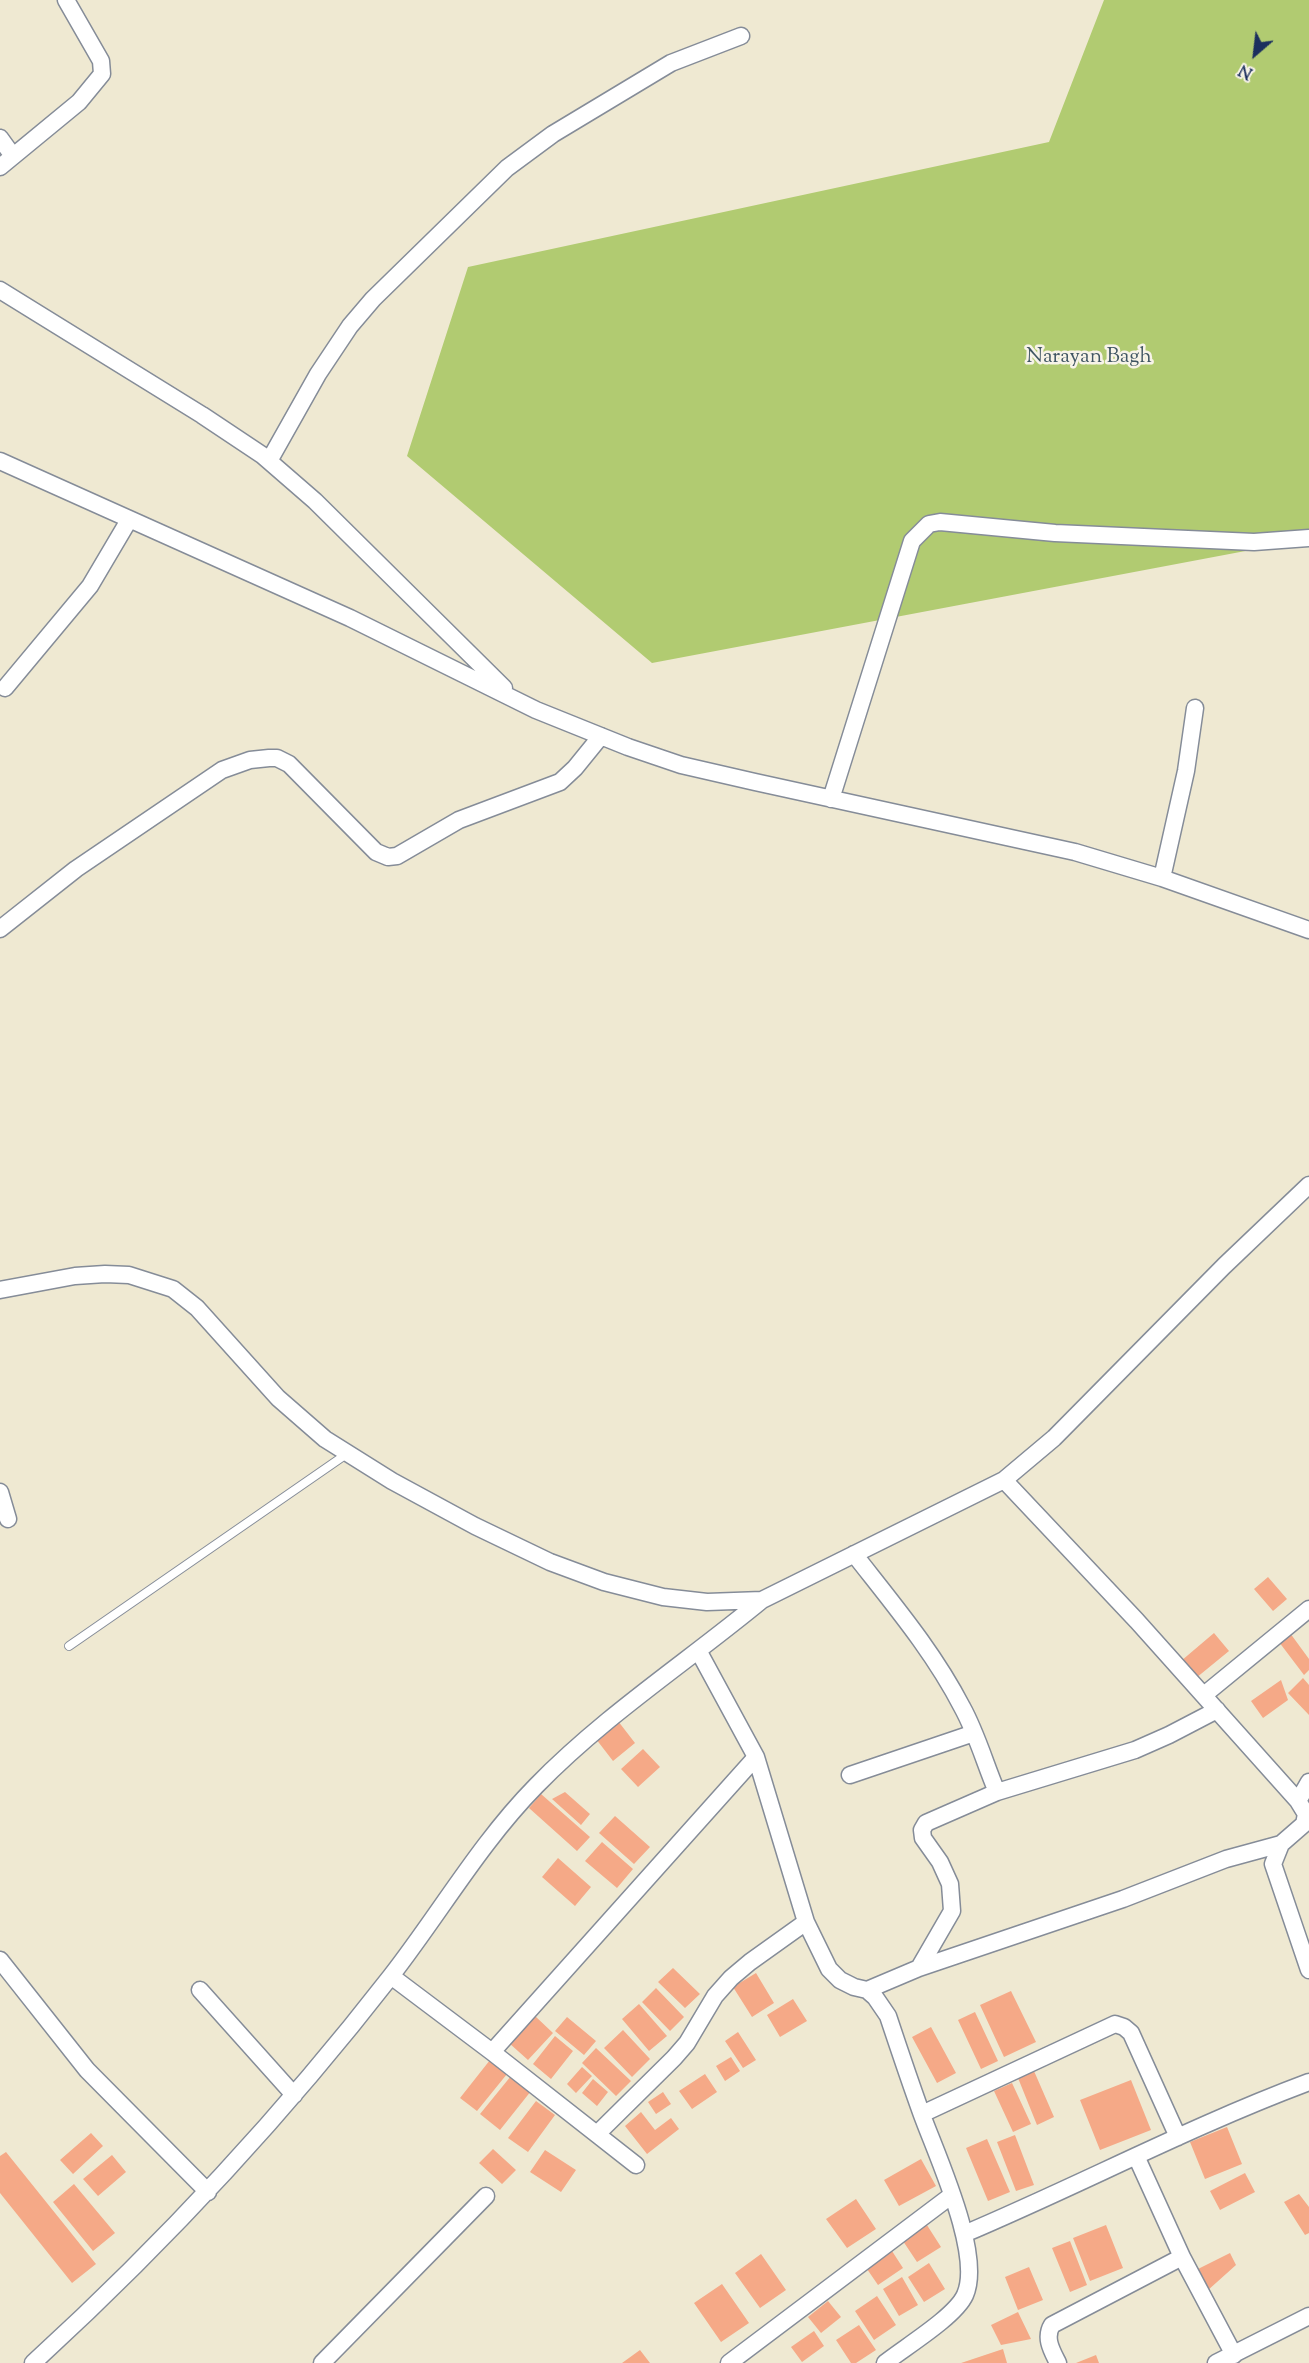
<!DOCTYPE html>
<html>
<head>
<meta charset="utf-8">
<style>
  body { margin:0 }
  #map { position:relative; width:1309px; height:2363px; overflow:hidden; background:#efe9d2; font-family:"Sorts Mill Goudy",serif }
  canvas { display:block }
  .north { position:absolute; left:1225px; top:24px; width:60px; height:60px; -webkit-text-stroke:4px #f7f3e8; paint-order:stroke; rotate:208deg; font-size:16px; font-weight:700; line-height:24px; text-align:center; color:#1b2f5e }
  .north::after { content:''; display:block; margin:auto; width:21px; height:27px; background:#1b2f5e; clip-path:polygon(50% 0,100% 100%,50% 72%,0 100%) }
</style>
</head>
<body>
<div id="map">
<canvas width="1309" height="2363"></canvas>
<div class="north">N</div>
</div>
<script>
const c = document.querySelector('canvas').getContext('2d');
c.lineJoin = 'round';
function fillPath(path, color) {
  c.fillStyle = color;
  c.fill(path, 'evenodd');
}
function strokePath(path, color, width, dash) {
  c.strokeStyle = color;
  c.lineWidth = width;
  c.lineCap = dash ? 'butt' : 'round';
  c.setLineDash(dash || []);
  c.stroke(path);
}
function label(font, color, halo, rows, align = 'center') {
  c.font = font + ' "Sorts Mill Goudy",serif';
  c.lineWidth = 5;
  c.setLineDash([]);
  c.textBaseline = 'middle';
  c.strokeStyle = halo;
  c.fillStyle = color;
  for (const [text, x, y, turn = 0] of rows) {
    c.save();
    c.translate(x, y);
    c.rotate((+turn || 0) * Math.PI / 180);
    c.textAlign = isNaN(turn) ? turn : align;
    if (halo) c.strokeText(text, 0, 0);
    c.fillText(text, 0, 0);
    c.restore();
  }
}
fillPath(new Path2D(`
  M 1104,0 L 1309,0 L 1309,539 L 652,663 L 407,456 L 468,267 L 1049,142 Z`), '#b1cb71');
fillPath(new Path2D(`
  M 1268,1577 L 1287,1599 L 1273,1611 L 1254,1589 Z
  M 1214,1633 L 1229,1651 L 1196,1678 L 1181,1661 Z
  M 1290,1633 L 1309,1659 L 1309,1670 L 1304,1675 L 1279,1642 Z
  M 1303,1678 L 1309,1685 L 1309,1715 L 1288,1693 Z
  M 1281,1680 L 1288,1700 L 1263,1718 L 1251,1701 Z
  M 618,1721 L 635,1743 L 613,1761 L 596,1739 Z
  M 643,1749 L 660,1767 L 638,1787 L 621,1769 Z
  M 565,1792 L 590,1814 L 581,1825 L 552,1799 Z
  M 541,1794 L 590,1837 L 577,1851 L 529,1808 Z
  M 615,1816 L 650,1847 L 634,1864 L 599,1833 Z
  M 602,1842 L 633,1869 L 617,1888 L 585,1861 Z
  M 558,1858 L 591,1887 L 575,1906 L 542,1877 Z
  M 673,1968 L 700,1994 L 685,2008 L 658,1982 Z
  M 756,1973 L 774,2003 L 752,2017 L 733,1987 Z
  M 656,1988 L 684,2017 L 670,2031 L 642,2002 Z
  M 1011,1991 L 1036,2042 L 1004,2057 L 980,2005 Z
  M 793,1999 L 807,2021 L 780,2037 L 767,2015 Z
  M 639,2004 L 667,2036 L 649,2051 L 622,2019 Z
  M 975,2012 L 998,2061 L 981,2069 L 958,2020 Z
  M 535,2016 L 553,2033 L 528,2060 L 509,2043 Z
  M 567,2017 L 596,2041 L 584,2055 L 555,2031 Z
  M 931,2027 L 956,2073 L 937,2083 L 912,2037 Z
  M 623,2030 L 650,2059 L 632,2077 L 604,2048 Z
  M 738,2032 L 756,2060 L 743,2068 L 725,2041 Z
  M 555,2036 L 573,2051 L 551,2079 L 533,2064 Z
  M 596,2048 L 631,2081 L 616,2096 L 582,2063 Z
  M 731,2057 L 740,2071 L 725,2081 L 716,2066 Z
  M 490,2060 L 507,2074 L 477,2111 L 460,2098 Z
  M 582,2067 L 592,2076 L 576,2093 L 567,2084 Z
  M 1034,2071 L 1054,2117 L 1037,2125 L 1018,2078 Z
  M 705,2074 L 717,2092 L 692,2109 L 679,2091 Z
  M 511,2076 L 531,2091 L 500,2130 L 480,2114 Z
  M 593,2079 L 608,2092 L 597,2106 L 582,2093 Z
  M 1131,2080 L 1151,2130 L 1100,2150 L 1080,2100 Z
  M 1012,2083 L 1031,2124 L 1013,2132 L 994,2091 Z
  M 663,2092 L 671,2104 L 656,2114 L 648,2102 Z
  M 536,2101 L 555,2115 L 528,2152 L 508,2138 Z
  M 641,2112 L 655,2130 L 671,2118 L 679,2129 L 647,2154 L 625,2126 Z
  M 1227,2127 L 1242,2164 L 1205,2179 L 1190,2142 Z
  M 91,2133 L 103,2146 L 73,2174 L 60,2160 Z
  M 1015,2135 L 1034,2185 L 1016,2191 L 997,2142 Z
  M 987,2139 L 1010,2192 L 988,2201 L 966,2148 Z
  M 493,2149 L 516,2170 L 502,2184 L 479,2163 Z
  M 545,2150 L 576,2170 L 561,2192 L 530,2172 Z
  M 6,2152 L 96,2264 L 72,2283 L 0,2193 L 0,2156 Z
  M 112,2155 L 126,2172 L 98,2196 L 83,2179 Z
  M 921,2159 L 936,2186 L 899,2206 L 884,2180 Z
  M 1245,2173 L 1255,2192 L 1220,2210 L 1210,2191 Z
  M 74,2184 L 115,2233 L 93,2251 L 53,2202 Z
  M 1299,2194 L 1309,2207 L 1309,2233 L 1305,2235 L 1284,2202 Z
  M 856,2199 L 876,2229 L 847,2248 L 826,2219 Z
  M 925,2222 L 941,2247 L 917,2262 L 901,2238 Z
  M 1106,2225 L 1123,2268 L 1090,2281 L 1073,2238 Z
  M 1070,2241 L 1087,2285 L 1070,2292 L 1052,2248 Z
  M 892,2251 L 903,2268 L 878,2285 L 867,2269 Z
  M 1230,2253 L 1236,2265 L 1207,2291 L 1196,2270 Z
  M 761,2254 L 786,2290 L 760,2308 L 735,2273 Z
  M 929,2263 L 945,2289 L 924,2302 L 908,2277 Z
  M 1029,2267 L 1043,2300 L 1018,2310 L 1005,2277 Z
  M 902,2277 L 918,2305 L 899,2316 L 883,2289 Z
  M 722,2284 L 749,2323 L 721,2342 L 694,2303 Z
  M 877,2296 L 896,2325 L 874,2340 L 855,2311 Z
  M 828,2301 L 841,2317 L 821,2333 L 808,2317 Z
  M 1018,2312 L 1031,2339 L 1001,2345 L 991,2325 Z
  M 859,2325 L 876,2350 L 856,2363 L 851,2363 L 836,2340 Z
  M 814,2331 L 824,2346 L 802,2362 L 791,2347 Z
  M 1003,2349 L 1007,2363 L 961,2363 Z
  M 640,2350 L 650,2363 L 622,2363 Z
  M 1096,2355 L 1099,2363 L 1076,2363 Z`), '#f5a987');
const lane = new Path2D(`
  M 69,1646 L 348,1453`);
const street = new Path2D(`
  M 0,138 L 13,156
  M 0,167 L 79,102 L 102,74 L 101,61 L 66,0
  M 0,290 L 202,415 L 262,455 L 315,501 L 504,688
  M 0,461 L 350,618 L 536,710 L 628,747 L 681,765 L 755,782 L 1075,852 L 1162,878 L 1309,930
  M 269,461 L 318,374 L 350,326 L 373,299 L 507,168 L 553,134 L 671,63 L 741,36
  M 5,688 L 90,586 L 129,520
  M 831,799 L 912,541 L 929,524 L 940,522 L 1055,533 L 1254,542 L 1309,538
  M 1162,878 L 1186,771 L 1195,708
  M 0,929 L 76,869 L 222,770 L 250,760 L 269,758 L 277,758 L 289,764 L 376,852 L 388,857 L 397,856 L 459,820 L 560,782 L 575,768 L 601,736
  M 0,1290 L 75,1276 L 105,1274 L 129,1275 L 173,1289 L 197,1308 L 278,1398 L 325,1439 L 392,1481 L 475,1526 L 550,1562 L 604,1582 L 663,1597 L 707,1602 L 762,1600 L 1004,1480 L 1054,1438 L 1224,1266 L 1309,1185
  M 1004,1480 L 1137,1621 L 1298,1801 L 1306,1814 L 1304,1824 L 1281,1844 L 1273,1864 L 1309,1970
  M 0,1492 L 8,1519
  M 854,1554 C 893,1604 933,1651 962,1707 C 977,1734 985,1764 997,1792
  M 699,1652 L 756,1757 L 806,1922 L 829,1969 L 840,1980 L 854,1987 L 867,1990 L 875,1997 L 888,2016 C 899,2049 910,2082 922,2115 C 937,2156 983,2255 965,2295 C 955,2317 905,2347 885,2363
  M 1204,1695 L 1309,1609
  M 850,1775 L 974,1733
  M 1298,1801 L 1309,1782
  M 0,1960 L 87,2070 L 208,2192
  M 919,1968 L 952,1911 L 950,1884 L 940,1862 L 923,1838 L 922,1830 L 926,1823 L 997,1792 L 1135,1750 L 1169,1735 L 1217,1710
  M 391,1976 L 492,2052 L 636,2165
  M 200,1990 L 294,2095
  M 867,1990 L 919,1968 L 1123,1899 L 1226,1859 L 1281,1844
  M 492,2052 L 756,1757
  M 922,2114 L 1115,2024 L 1124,2027 L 1131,2033 L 1178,2137
  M 597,2134 L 674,2058 L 687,2043 L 715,1996 L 731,1978 L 750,1962 L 806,1922
  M 1136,2156 L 1182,2257 L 1234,2355
  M 964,2234 C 1080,2185 1191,2126 1309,2082
  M 33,2363 C 163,2244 283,2115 391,1976 C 440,1913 480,1843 536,1786 C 604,1716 687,1662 762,1600
  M 322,2363 L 486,2196
  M 729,2363 L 952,2195
  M 1058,2363 C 1052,2351 1044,2338 1052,2325 L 1182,2257
  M 1216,2363 L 1309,2316`);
strokePath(lane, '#858c98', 10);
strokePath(street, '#858c98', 19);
strokePath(lane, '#fff', 8);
strokePath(street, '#fff', 16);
label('21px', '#405663', '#f7f3e8', [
  ["Narayan Bagh",1089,358]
]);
</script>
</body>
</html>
